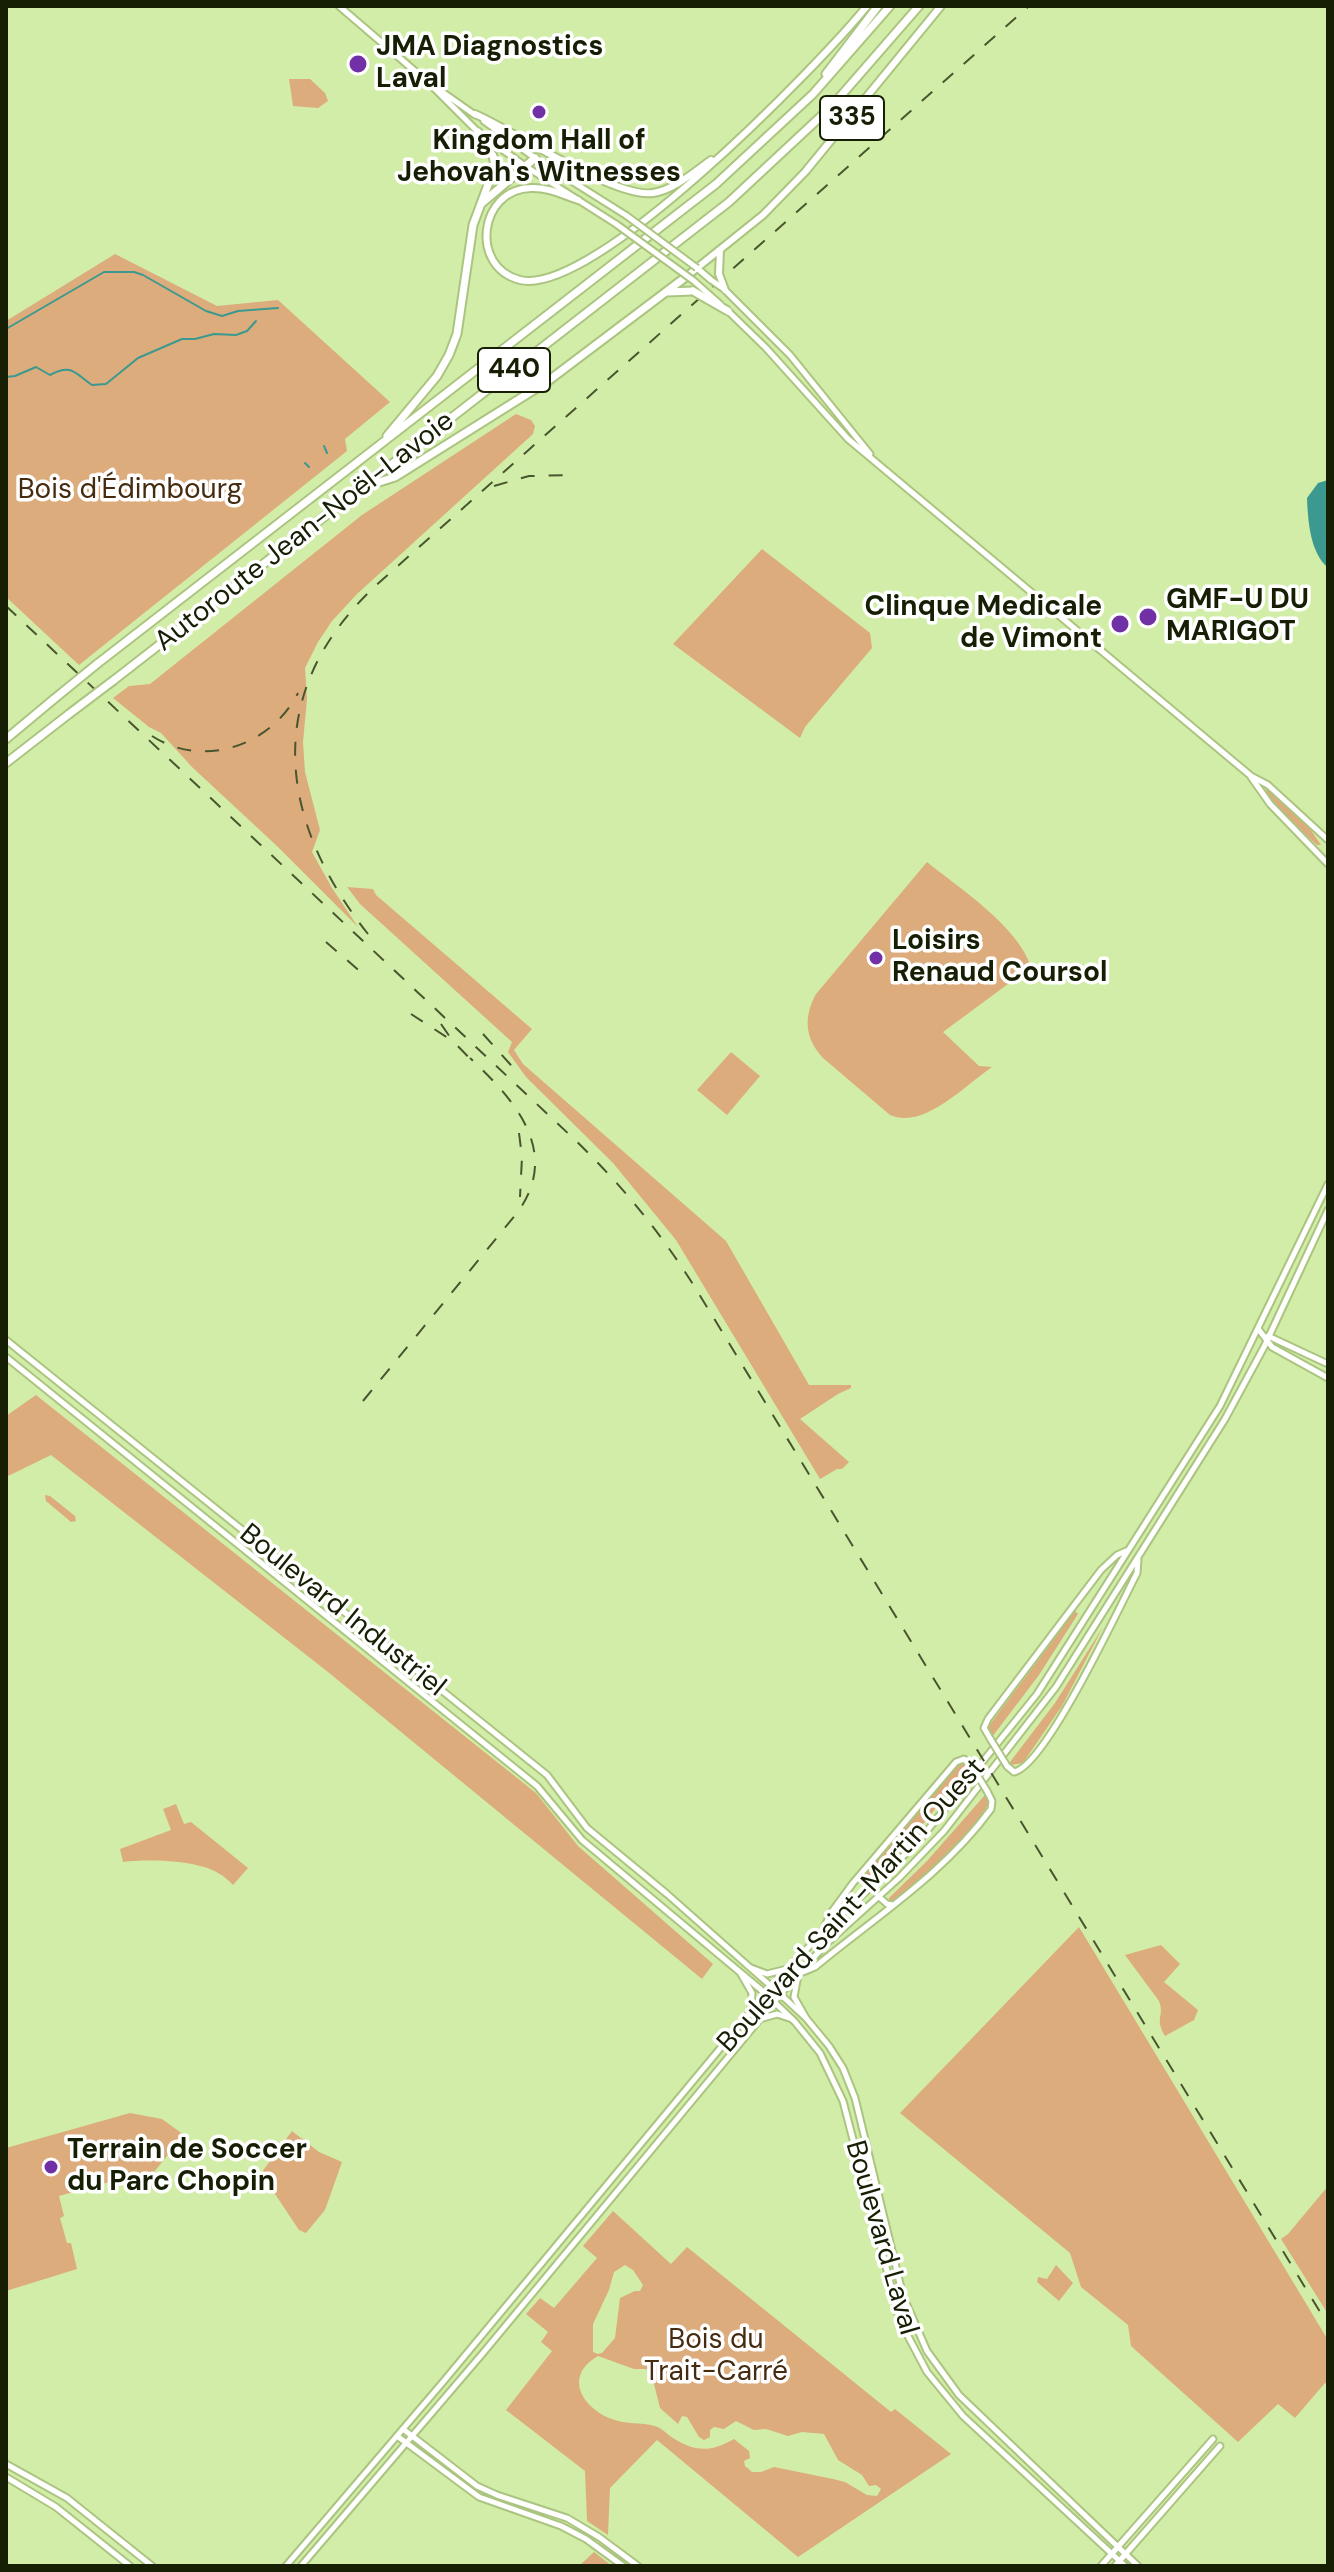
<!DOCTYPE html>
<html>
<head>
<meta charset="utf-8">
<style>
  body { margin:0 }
  #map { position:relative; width:1334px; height:2572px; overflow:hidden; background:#d2eda7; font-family:"DM Sans",sans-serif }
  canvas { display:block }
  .frame { position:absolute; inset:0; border:8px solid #161f04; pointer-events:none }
</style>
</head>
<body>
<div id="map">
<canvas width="1334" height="2572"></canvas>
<div class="frame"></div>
</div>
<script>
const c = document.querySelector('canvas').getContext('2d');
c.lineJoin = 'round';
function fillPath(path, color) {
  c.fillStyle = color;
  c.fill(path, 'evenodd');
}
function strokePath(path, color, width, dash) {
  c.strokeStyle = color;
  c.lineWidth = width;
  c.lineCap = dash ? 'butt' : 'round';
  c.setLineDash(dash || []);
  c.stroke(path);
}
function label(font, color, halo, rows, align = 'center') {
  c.font = font + ' "DM Sans",sans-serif';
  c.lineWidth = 7;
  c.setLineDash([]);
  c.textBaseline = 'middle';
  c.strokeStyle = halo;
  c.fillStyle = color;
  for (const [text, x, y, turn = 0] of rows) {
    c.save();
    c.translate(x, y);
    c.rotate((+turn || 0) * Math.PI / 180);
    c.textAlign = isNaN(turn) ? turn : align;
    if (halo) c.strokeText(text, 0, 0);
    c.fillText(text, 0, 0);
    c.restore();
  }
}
fillPath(new Path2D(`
  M 289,79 L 310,79 L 325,93 L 328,101 L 318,108 L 293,106 Z
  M 115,254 L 217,306 L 278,300 L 390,402 L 345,439 L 347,451 L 79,665 L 6,597 L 6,321 Z
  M 516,414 L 531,420 L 535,426 L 533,434 L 357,594 L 332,621 L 318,642 L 305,668 L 307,699 L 303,742 L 305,772 L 320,830 L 312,852 L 332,888 L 358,927 L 278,847 L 192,767 L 161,733 L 149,727 L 113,698 L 129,686 L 150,684 L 362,515 Z
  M 762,549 L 870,633 L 872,648 L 805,727 L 800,738 L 673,644 Z
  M 1267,789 L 1308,826 L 1321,845 L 1317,845 L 1287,818 L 1265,791 Z
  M 927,862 C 960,889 1017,925 1031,967 L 943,1032 L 979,1066 L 992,1067 C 965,1085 924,1130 890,1115 L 823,1058 C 805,1038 803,1018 816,994 Z
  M 347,887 L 373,889 L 376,895 L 532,1029 L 514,1050 L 523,1064 L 726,1241 L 809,1385 L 851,1385 L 851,1388 L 838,1394 L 800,1419 L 849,1462 L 842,1469 L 837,1469 L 820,1479 L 676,1240 L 613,1163 L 526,1077 L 508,1052 L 512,1042 L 360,904 Z
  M 731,1052 L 760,1076 L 727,1115 L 697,1090 Z
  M 36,1395 L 536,1793 L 578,1846 L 713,1964 L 702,1979 L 328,1672 L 51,1455 L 6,1477 L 6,1416 Z
  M 45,1495 L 50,1496 L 75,1516 L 76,1521 L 71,1522 L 46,1501 Z
  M 1075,1611 L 1078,1614 L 1039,1675 L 992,1737 L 988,1728 L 991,1723 Z
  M 1103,1627 L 1062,1706 L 1023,1763 L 1011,1765 L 1010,1762 L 1055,1703 Z
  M 964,1764 L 967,1768 L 925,1822 L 863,1882 L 862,1878 L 956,1765 Z
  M 985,1795 L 988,1802 C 982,1829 916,1882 893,1901 L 889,1901 L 889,1898 L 927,1861 Z
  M 176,1804 L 184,1824 L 191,1822 L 248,1868 L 233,1885 C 229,1881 224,1876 218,1873 C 197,1860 148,1859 123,1862 L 120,1849 L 171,1830 L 163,1809 Z
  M 1079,1927 L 1328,2340 L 1328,2385 L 1325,2383 L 1295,2418 L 1278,2404 L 1238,2442 L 1131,2346 L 1128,2325 L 1081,2287 L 1070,2253 L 900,2113 Z
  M 1161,1945 L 1180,1964 L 1164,1982 L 1198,2010 L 1194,2020 L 1165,2036 C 1154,2018 1165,2016 1159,2001 L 1125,1955 Z
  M 130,2113 L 162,2119 L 184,2135 L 137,2193 L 127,2177 L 59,2196 L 64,2216 L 60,2218 L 67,2243 L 71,2243 L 77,2269 L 6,2291 L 6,2148 Z
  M 292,2131 L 319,2152 L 342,2162 L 325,2210 L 306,2233 L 299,2230 L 273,2191 L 259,2176 Z
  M 1328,2186 L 1328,2314 L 1281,2239 L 1288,2234 Z
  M 613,2211 L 671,2264 L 687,2247 L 891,2412 L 895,2409 L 951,2454 L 798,2557 L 657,2440 L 610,2488 L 608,2535 L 587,2521 L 585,2471 L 506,2410 L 552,2351 L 541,2342 L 548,2332 L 526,2314 L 540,2298 L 554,2308 L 597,2258 L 583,2246 ZM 625,2265 L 633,2270 L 643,2285 L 640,2291 L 635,2291 L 620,2298 L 615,2338 L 602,2353 L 598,2354 L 593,2352 L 593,2324 L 609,2290 L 614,2272 ZM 598,2356 L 634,2369 L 646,2369 L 652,2376 L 660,2408 L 678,2424 L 682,2416 L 687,2417 L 699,2437 L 704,2440 L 710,2437 L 710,2430 L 714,2427 L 724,2429 L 736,2421 L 754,2430 L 766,2429 L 788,2436 L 802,2432 L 824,2434 L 838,2460 L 862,2475 L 869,2486 L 876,2485 L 881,2489 L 877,2496 L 867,2495 L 845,2482 L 833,2479 L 774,2467 L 761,2472 L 752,2472 L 745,2466 L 744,2461 L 750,2458 L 749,2451 L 734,2439 C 710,2453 693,2452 670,2436 C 665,2432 661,2428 655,2426 C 641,2422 626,2425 612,2419 C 582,2408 563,2376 598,2356 Z
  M 1056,2265 L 1073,2283 L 1059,2301 L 1037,2282 L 1038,2277 L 1047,2279 Z
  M 594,2552 L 612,2566 L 579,2566 Z`), '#dcac7d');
fillPath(new Path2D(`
  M 1328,480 L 1328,568 C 1310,552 1308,522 1307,498 L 1318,483 Z`), '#3c998f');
strokePath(new Path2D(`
  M 6,329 L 104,272 L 134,272 L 143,275 L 206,311 L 222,316 L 238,311 L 278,308
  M 6,377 L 15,376 L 36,367 L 50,375 C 73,363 75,374 92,385 L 106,384 L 138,358 L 182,339 L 195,339 L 214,334 L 236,335 L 247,331 L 256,321
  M 324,446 L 327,453
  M 305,463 L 309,467`), '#3c998f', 2);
const tertiary = new Path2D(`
  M 1259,1330 L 1272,1347 L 1328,1378
  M 1268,1336 L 1328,1364
  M 6,1340 L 547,1775 L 587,1828 L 667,1894 L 781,1995 L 806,2018 L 829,2046 L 843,2068 L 855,2098 L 903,2296 L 927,2351 L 959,2395 L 1138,2566
  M 6,1357 L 537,1786 L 582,1840 L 766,1994 L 795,2022 L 820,2053 L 843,2101 L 900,2321 L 927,2372 L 963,2416 L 1125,2566
  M 403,2429 L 477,2486 L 497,2495 L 567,2518 L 599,2537 L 638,2566
  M 397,2436 L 479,2497 L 561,2526 L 586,2539 L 623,2566
  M 6,2464 L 67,2498 L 152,2566
  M 6,2477 L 56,2507 L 130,2566
  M 1101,2566 L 1213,2439
  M 1115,2566 L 1220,2446`);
const secondary = new Path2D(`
  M 339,6 L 430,84 L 478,132 L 525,166 L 616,224
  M 438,89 L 475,115
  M 484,121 L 535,158 L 627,216
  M 697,268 L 711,280
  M 725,290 L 790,355 L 870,454
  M 728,311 L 766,348 L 848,439 L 1251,776 L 1268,785 L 1328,840
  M 1251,777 L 1270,804 L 1328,864
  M 991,1740 L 984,1728 L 988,1719 L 1101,1570 L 1117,1555 L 1126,1551
  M 1007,1766 L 1014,1772 C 1045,1767 1120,1606 1137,1573 L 1138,1560
  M 878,1896 L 887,1904 L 893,1905
  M 824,1928 L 831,1913 L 853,1883 L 956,1762 L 964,1759 L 971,1765
  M 751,1968 L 767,1974 L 787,1969
  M 803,1972 L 815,1967 C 875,1917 944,1874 991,1809 L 992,1801 L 987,1791
  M 741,1974 L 752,1993 L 751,2010
  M 798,1975 L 794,1997 L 806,2018
  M 763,2018 L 777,2014 L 792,2019
  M 286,2566 L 443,2382 L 777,1980 L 822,1933 L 918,1842 L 1037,1694 L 1220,1406 L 1328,1184
  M 301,2566 L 483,2353 L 784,1990 L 826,1944 L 899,1878 L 944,1831 L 1056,1687 L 1225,1419 L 1264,1347 L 1328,1210`);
const primary = new Path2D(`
  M 475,114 C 514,131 616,199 653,193 C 674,190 694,172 711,160
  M 578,200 C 563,195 547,187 531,188 C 479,189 469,267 520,280 C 593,298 819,65 867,6
  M 719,274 L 720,250
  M 687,276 L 763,215 L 805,172 L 941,6`);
const motorway = new Path2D(`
  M 826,74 L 878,6
  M 482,203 L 535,158
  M 667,292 L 693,291
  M 387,436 L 437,376 L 449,355 L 457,334 L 473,225 L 495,166 L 493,156 L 478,132
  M 370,485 L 395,477 L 548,381 L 687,276
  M 97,664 L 716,184 L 813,94 L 890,6
  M 114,680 L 729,202 L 832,106 L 919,6
  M 6,739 L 54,699
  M 6,763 L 69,714`);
strokePath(tertiary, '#abc580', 9);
strokePath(secondary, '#abc580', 9);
strokePath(primary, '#abc580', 10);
strokePath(motorway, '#abc580', 11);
strokePath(tertiary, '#fff', 5);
strokePath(secondary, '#fff', 5);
strokePath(primary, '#fff', 6);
strokePath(motorway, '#fff', 7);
strokePath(new Path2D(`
  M 494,486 L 529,476 L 575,475
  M 6,606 L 573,1138 C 621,1184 661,1233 696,1289 L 1328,2325
  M 152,736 C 203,769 271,746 298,693
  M 368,934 C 274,815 263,686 382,580 L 1029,6
  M 326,942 L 362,973
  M 411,1014 L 448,1038
  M 441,1024 L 452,1040 L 477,1066
  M 483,1034 L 518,1073
  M 519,1133 L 522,1157 L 520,1197
  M 363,1401 L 517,1213 C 562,1152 514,1099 470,1058`), '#48552f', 2, [14, 14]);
const secondaryBridge = new Path2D(`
  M 627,216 L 697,268
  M 616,224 L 694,281 L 721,305
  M 711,280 L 724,289
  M 991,1740 L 1007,1766
  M 971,1765 L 987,1791`);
const primaryBridge = new Path2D(`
  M 719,274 L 725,290`);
const motorwayBridge = new Path2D(`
  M 693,291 L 728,311
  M 54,699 L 97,664
  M 69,714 L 114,680`);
strokePath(secondaryBridge, '#abc580', 9, []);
strokePath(primaryBridge, '#abc580', 10, []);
strokePath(motorwayBridge, '#abc580', 11, []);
strokePath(secondaryBridge, '#fff', 5);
strokePath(primaryBridge, '#fff', 6);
strokePath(motorwayBridge, '#fff', 7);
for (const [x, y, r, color] of [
  [358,64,10,"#7130a5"],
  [539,112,8,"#7130a5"],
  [1148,617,10,"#7130a5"],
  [1120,624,10,"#7130a5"],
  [876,958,8,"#7130a5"],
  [51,2167,8,"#7130a5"]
]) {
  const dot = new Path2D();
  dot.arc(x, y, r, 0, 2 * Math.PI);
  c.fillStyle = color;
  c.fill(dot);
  strokePath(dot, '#fff', 3);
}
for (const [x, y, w] of [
  [852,118,64],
  [514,370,72]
]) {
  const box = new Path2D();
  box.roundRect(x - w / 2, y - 22, w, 44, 6);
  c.fillStyle = '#fff';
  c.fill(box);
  strokePath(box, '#161f04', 2);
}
label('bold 26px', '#161f04', null, [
  ["335",852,118],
  ["440",514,370]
]);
label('bold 28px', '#161f04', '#fff', [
  ["JMA Diagnostics",376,48],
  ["Laval",376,80],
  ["Kingdom Hall of",539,142,"center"],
  ["Jehovah's Witnesses",539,174,"center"],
  ["GMF-U DU",1166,601],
  ["MARIGOT",1166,633],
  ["Clinque Medicale",1102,608,"right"],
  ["de Vimont",1102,640,"right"],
  ["Loisirs",892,942],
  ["Renaud Coursol",892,974],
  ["Terrain de Soccer",67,2151],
  ["du Parc Chopin",67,2183]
], 'left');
label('28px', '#452b0f', '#fff', [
  ["Bois d'Édimbourg",130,491],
  ["Bois du",716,2341],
  ["Trait-Carré",716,2373]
]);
label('28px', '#161f04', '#fff', [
  ["Autoroute Jean-Noël-Lavoie",305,532,-38],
  ["Boulevard Industriel",342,1611,39],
  ["Boulevard Saint-Martin Ouest",852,1906,-48],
  ["Boulevard Laval",881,2238,74]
]);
</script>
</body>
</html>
